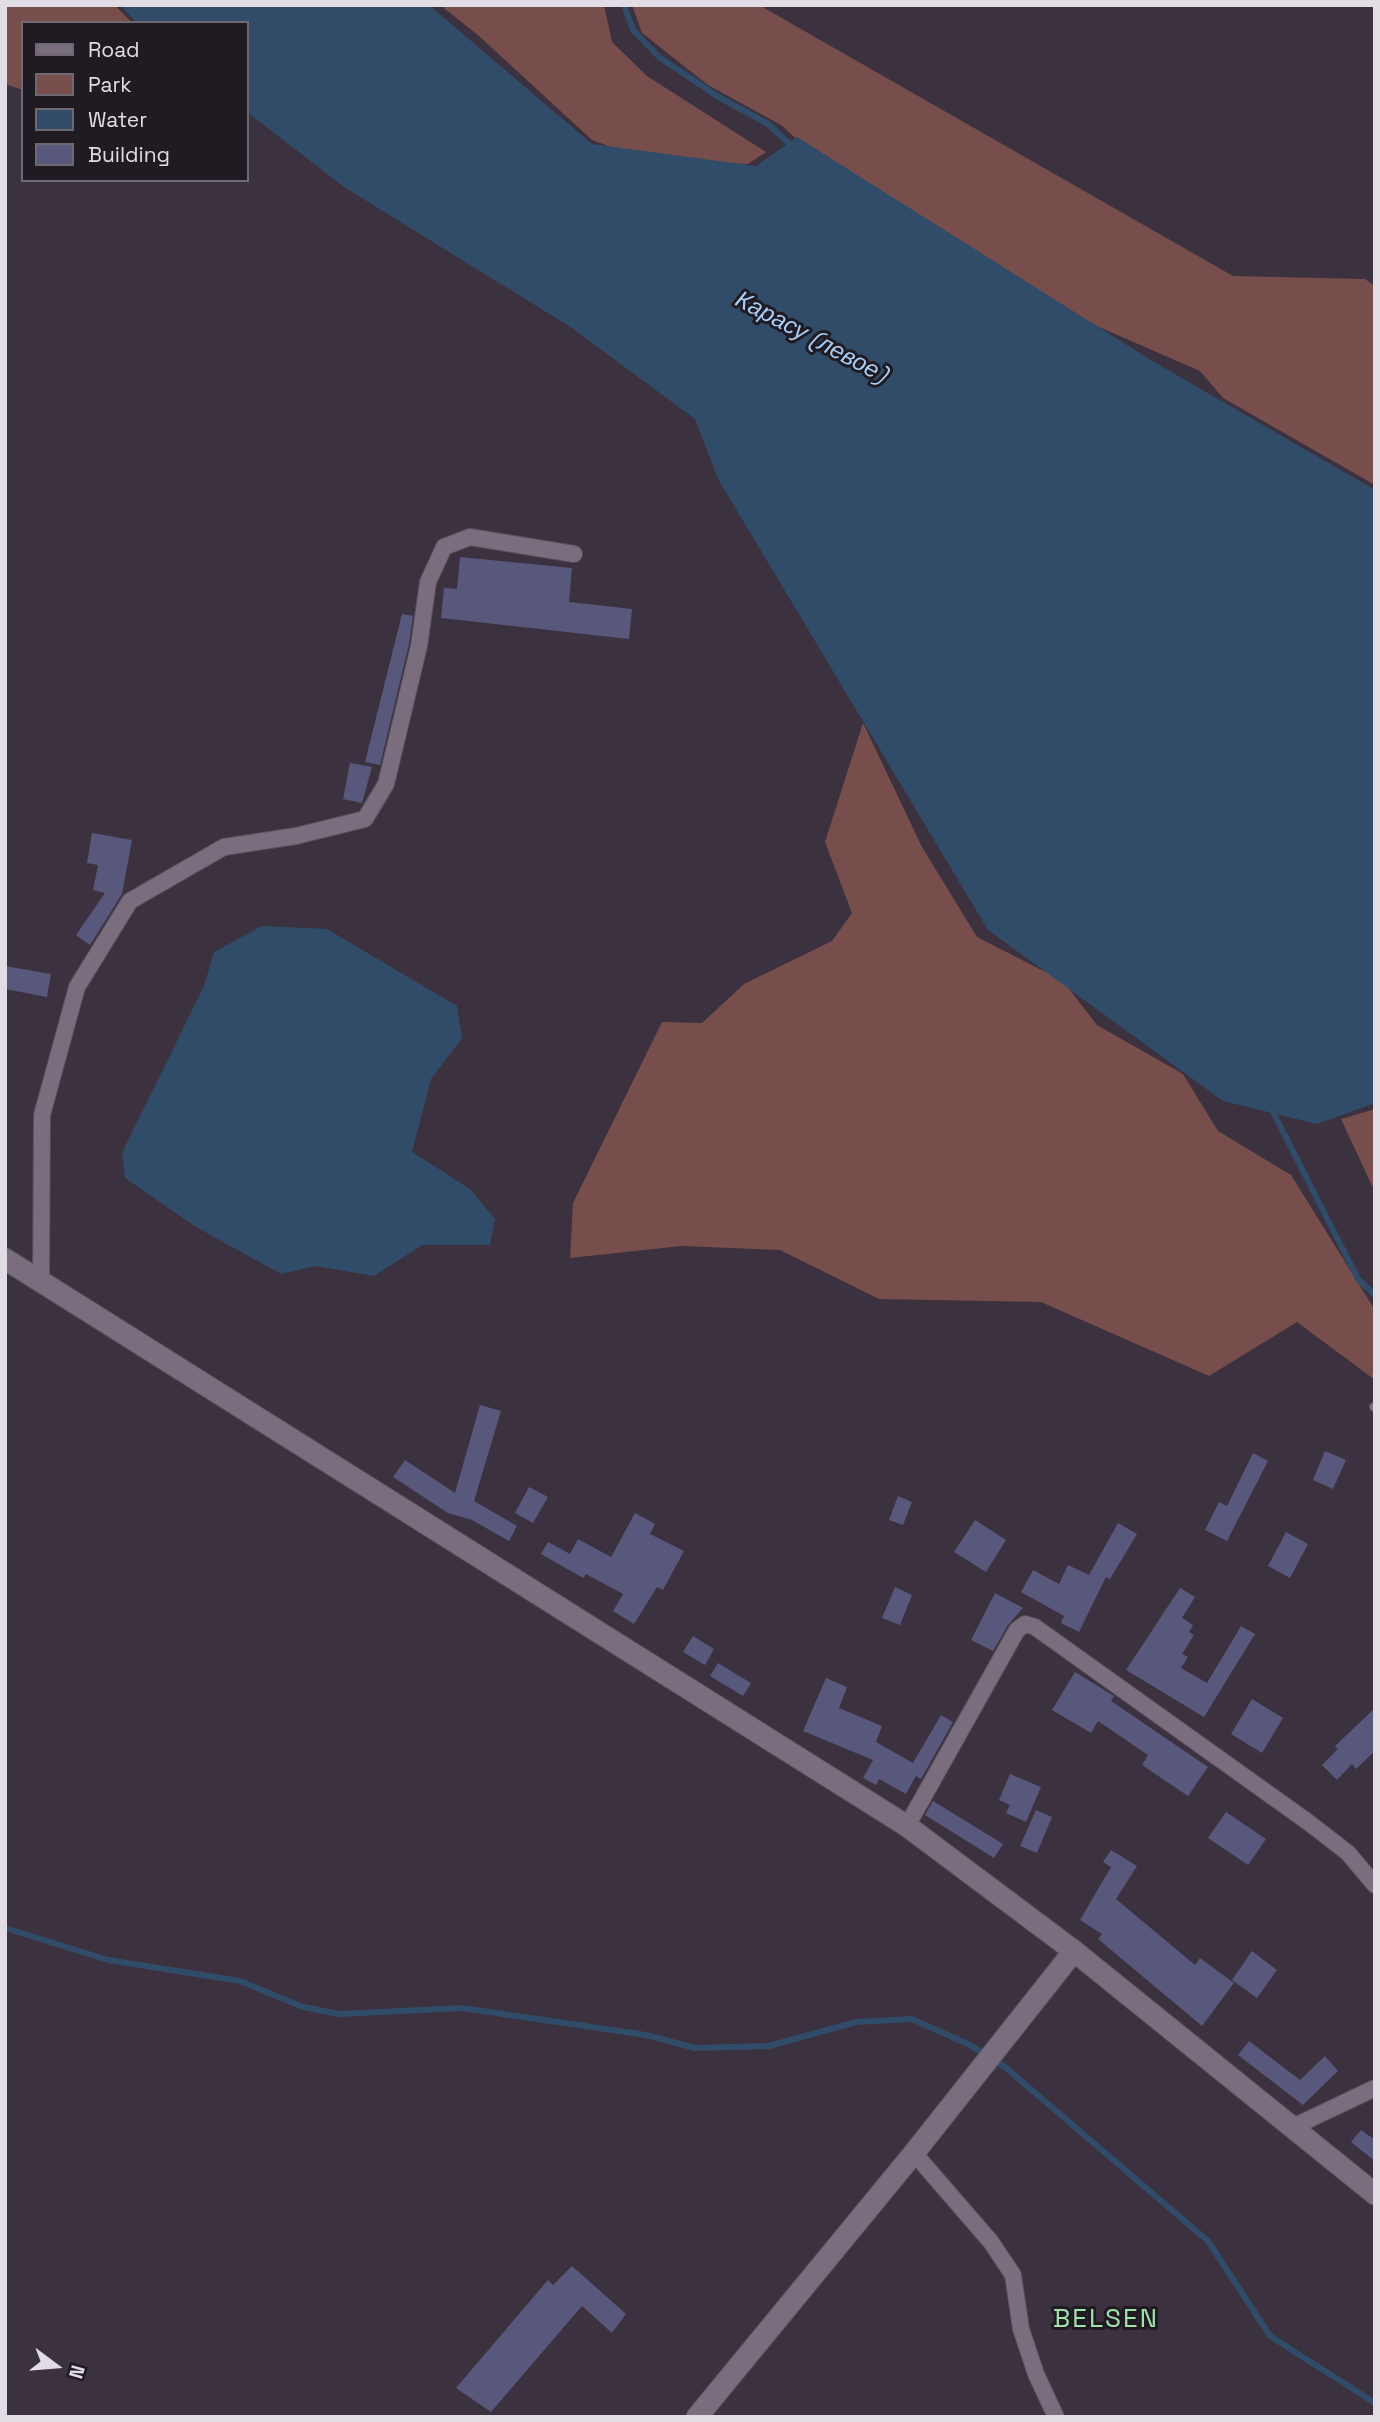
<!DOCTYPE html>
<html>
<head>
<meta charset="utf-8">
<style>
  body { margin:0 }
  #map { position:relative; width:1380px; height:2422px; overflow:hidden; background:#3c313f; font-family:"Space Grotesk",sans-serif }
  canvas { display:block }
  .frame { position:absolute; inset:0; border:7px solid #e2dce5; pointer-events:none }
  .legend { position:absolute; left:21px; top:21px; width:228px; height:161px; box-sizing:border-box; background:#201b22; border:2px solid #6e6870; margin:0; padding:9px 12px; list-style:none; font-size:21px; color:#e2dce5 }
  .legend li { display:flex; align-items:center; gap:14px; height:35px }
  .legend b { width:35px; border:2px solid #6e6870 }
  .north { position:absolute; left:21px; top:2331px; width:70px; height:70px; -webkit-text-stroke:5px #201b22; paint-order:stroke; rotate:106deg; font-size:19px; font-weight:700; line-height:28px; text-align:center; color:#e2dce5 }
  .north::after { content:''; display:block; margin:auto; width:24px; height:32px; background:#e2dce5; clip-path:polygon(50% 0,100% 100%,50% 72%,0 100%) }
</style>
</head>
<body>
<div id="map">
<canvas width="1380" height="2422"></canvas>
<div class="frame"></div>
<ul class="legend">
<li><b style="height:9px;background:#7a6e7e"></b>Road</li>
<li><b style="height:19px;background:#774e4b"></b>Park</li>
<li><b style="height:19px;background:#314c69"></b>Water</li>
<li><b style="height:19px;background:#58587c"></b>Building</li>
</ul>
<div class="north">N</div>
</div>
<script>
const c = document.querySelector('canvas').getContext('2d');
c.lineJoin = 'round';
function fillPath(path, color) {
  c.fillStyle = color;
  c.fill(path, 'evenodd');
}
function strokePath(path, color, width, dash) {
  c.strokeStyle = color;
  c.lineWidth = width;
  c.lineCap = dash ? 'butt' : 'round';
  c.setLineDash(dash || []);
  c.stroke(path);
}
function label(font, color, halo, rows, align = 'center') {
  c.font = font + ' "Space Grotesk",sans-serif';
  c.lineWidth = 6;
  c.setLineDash([]);
  c.textBaseline = 'middle';
  c.strokeStyle = halo;
  c.fillStyle = color;
  for (const [text, x, y, turn = 0] of rows) {
    c.save();
    c.translate(x, y);
    c.rotate((+turn || 0) * Math.PI / 180);
    c.textAlign = isNaN(turn) ? turn : align;
    if (halo) c.strokeText(text, 0, 0);
    c.fillText(text, 0, 0);
    c.restore();
  }
}
fillPath(new Path2D(`
  M 5,5 L 115,5 L 132,23 L 23,23 L 23,90 L 5,84 Z
  M 440,5 L 604,5 L 612,42 L 647,76 L 766,152 L 748,164 L 643,159 L 592,140 L 479,36 Z
  M 632,5 L 759,5 L 1233,276 L 1365,279 L 1375,286 L 1375,485 L 1223,398 L 1200,371 L 1044,303 L 824,164 L 781,125 L 708,85 L 642,33 Z
  M 863,723 L 922,847 L 977,937 L 1063,981 L 1097,1025 L 1183,1074 L 1218,1131 L 1291,1175 L 1375,1310 L 1375,1380 L 1297,1322 L 1209,1376 L 1041,1302 L 879,1299 L 780,1250 L 681,1246 L 570,1258 L 573,1203 L 662,1022 L 702,1023 L 744,984 L 832,941 L 852,913 L 825,842 Z
  M 1375,1109 L 1375,1192 L 1341,1119 Z`), '#774e4b');
fillPath(new Path2D(`
  M 120,5 L 429,5 L 592,144 L 756,166 L 797,137 L 1149,359 L 1375,490 L 1375,1103 L 1317,1124 L 1223,1101 L 988,930 L 718,479 L 695,419 L 572,328 L 344,187 L 247,112 L 247,23 L 137,23 Z
  M 262,926 L 327,929 L 457,1006 L 462,1038 L 431,1079 L 412,1152 L 470,1189 L 495,1219 L 490,1245 L 422,1245 L 374,1276 L 315,1266 L 281,1274 L 196,1227 L 125,1178 L 122,1153 L 204,986 L 214,952 Z`), '#314c69');
strokePath(new Path2D(`
  M 624,5 L 633,30 L 659,57 L 717,96 L 768,124 L 793,147
  M 1271,1108 L 1358,1279 L 1375,1295
  M 5,1928 L 108,1960 L 240,1981 L 303,2007 L 339,2014 L 462,2008 L 646,2035 L 695,2048 L 769,2046 L 856,2022 L 912,2019 L 970,2045 L 1005,2067 L 1208,2241 L 1270,2336 L 1375,2403`), '#314c69', 6);
fillPath(new Path2D(`
  M 460,557 L 572,568 L 569,602 L 632,609 L 629,639 L 441,618 L 444,588 L 457,589 Z
  M 402,614 L 413,616 L 409,644 L 380,765 L 365,762 Z
  M 350,763 L 372,767 L 362,803 L 343,799 Z
  M 92,833 L 132,840 L 122,894 L 90,945 L 76,935 L 105,893 L 93,890 L 98,865 L 87,863 Z
  M 5,966 L 51,974 L 47,997 L 5,989 Z
  M 480,1405 L 501,1411 L 474,1501 L 517,1526 L 509,1541 L 472,1520 L 448,1513 L 393,1477 L 405,1460 L 455,1493 Z
  M 1325,1451 L 1346,1460 L 1333,1489 L 1313,1480 Z
  M 1253,1453 L 1268,1461 L 1227,1541 L 1205,1530 L 1219,1502 L 1227,1506 Z
  M 529,1487 L 548,1497 L 533,1523 L 515,1513 Z
  M 898,1496 L 912,1502 L 903,1525 L 889,1520 Z
  M 635,1513 L 655,1524 L 650,1534 L 684,1551 L 663,1590 L 657,1587 L 634,1624 L 613,1611 L 623,1594 L 586,1574 L 583,1578 L 541,1554 L 548,1542 L 570,1554 L 578,1539 L 611,1557 Z
  M 975,1520 L 1006,1540 L 986,1572 L 954,1552 Z
  M 1118,1523 L 1137,1534 L 1110,1579 L 1106,1577 L 1079,1632 L 1061,1623 L 1064,1616 L 1021,1592 L 1033,1570 L 1059,1584 L 1068,1565 L 1089,1575 Z
  M 1286,1532 L 1308,1544 L 1290,1578 L 1268,1566 Z
  M 895,1587 L 912,1595 L 900,1625 L 882,1618 Z
  M 1180,1588 L 1195,1597 L 1182,1618 L 1193,1625 L 1189,1632 L 1194,1635 L 1182,1654 L 1188,1657 L 1181,1668 L 1207,1683 L 1241,1626 L 1255,1634 L 1204,1717 L 1126,1670 Z
  M 995,1593 L 1023,1608 L 1008,1625 L 993,1651 L 971,1640 Z
  M 693,1636 L 714,1649 L 705,1665 L 683,1652 Z
  M 718,1663 L 751,1683 L 743,1696 L 710,1676 Z
  M 1075,1672 L 1114,1696 L 1111,1701 L 1208,1767 L 1188,1796 L 1142,1765 L 1148,1755 L 1098,1721 L 1091,1733 L 1052,1710 Z
  M 826,1678 L 847,1687 L 839,1708 L 882,1726 L 876,1742 L 913,1763 L 941,1715 L 953,1722 L 921,1779 L 916,1776 L 906,1794 L 879,1779 L 876,1785 L 863,1778 L 873,1760 L 803,1731 Z
  M 1252,1699 L 1283,1718 L 1262,1753 L 1231,1734 Z
  M 1375,1708 L 1375,1751 L 1356,1769 L 1352,1764 L 1337,1780 L 1322,1765 L 1338,1749 L 1335,1746 Z
  M 1010,1774 L 1041,1787 L 1026,1822 L 1006,1813 L 1010,1805 L 999,1800 Z
  M 933,1801 L 1003,1844 L 994,1858 L 925,1815 Z
  M 1036,1810 L 1052,1817 L 1037,1853 L 1020,1846 Z
  M 1226,1812 L 1266,1839 L 1248,1865 L 1208,1838 Z
  M 1111,1850 L 1137,1866 L 1116,1899 L 1195,1965 L 1200,1958 L 1234,1983 L 1202,2026 L 1098,1939 L 1102,1934 L 1080,1920 L 1111,1867 L 1103,1862 Z
  M 1252,1951 L 1277,1970 L 1257,1998 L 1232,1980 Z
  M 1249,2041 L 1300,2080 L 1325,2056 L 1338,2071 L 1303,2105 L 1238,2055 Z
  M 1361,2130 L 1375,2140 L 1375,2161 L 1351,2142 Z
  M 572,2266 L 626,2314 L 612,2333 L 582,2306 L 491,2412 L 456,2388 L 548,2280 L 553,2285 Z`), '#58587c');
const lane = new Path2D(`
  M 1374,1407 L 1375,1407`);
const street = new Path2D(`
  M 41,1281 L 42,1115 L 77,987 L 130,901 L 224,847 L 296,836 L 365,819 L 386,784 L 419,646 L 428,582 L 444,547 L 470,537 L 574,554
  M 907,1826 L 1017,1630 L 1025,1624 L 1035,1627 L 1308,1822 L 1348,1853 L 1375,1885
  M 1293,2127 L 1375,2088
  M 914,2153 L 991,2242 L 1013,2275 L 1021,2329 L 1036,2374 L 1056,2417`);
const secondary = new Path2D(`
  M 5,1259 L 907,1826 L 1074,1951 L 1375,2194
  M 697,2417 L 914,2153 L 1074,1951`);
strokePath(lane, '#58505b', 10);
strokePath(street, '#58505b', 18);
strokePath(secondary, '#58505b', 23);
strokePath(lane, '#7a6e7e', 8);
strokePath(street, '#7a6e7e', 16);
strokePath(secondary, '#7a6e7e', 21);
label('italic 24px', '#a8cef7', '#201b22', [
  ["Карасу (левое)",811,338,28]
]);
c.letterSpacing = '2px';
label('26px', '#a1e2ac', '#201b22', [
  ["BELSEN",1106,2320]
]);
c.letterSpacing = '0px';
</script>
</body>
</html>
